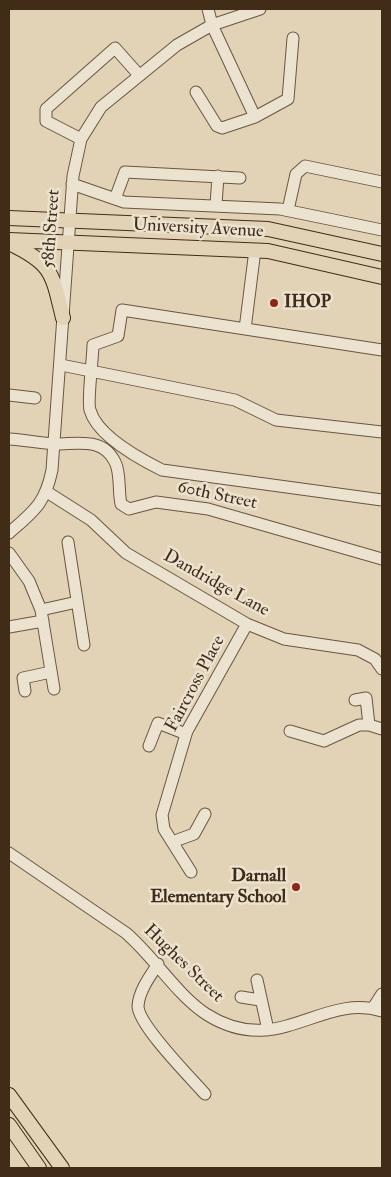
<!DOCTYPE html>
<html>
<head>
<meta charset="utf-8">
<style>
  body { margin:0 }
  #map { position:relative; width:391px; height:1177px; overflow:hidden; background:#e2d3b7; font-family:"IM FELL Double Pica",serif }
  canvas { display:block }
  .frame { position:absolute; inset:0; border:10px solid #412c18; pointer-events:none }
</style>
</head>
<body>
<div id="map">
<canvas width="391" height="1177"></canvas>
<div class="frame"></div>
</div>
<script>
const c = document.querySelector('canvas').getContext('2d');
c.lineJoin = 'round';
function strokePath(path, color, width, dash) {
  c.strokeStyle = color;
  c.lineWidth = width;
  c.lineCap = dash ? 'butt' : 'round';
  c.setLineDash(dash || []);
  c.stroke(path);
}
function label(font, color, halo, rows, align = 'center') {
  c.font = font + ' "IM FELL Double Pica",serif';
  c.lineWidth = 5;
  c.setLineDash([]);
  c.textBaseline = 'middle';
  c.strokeStyle = halo;
  c.fillStyle = color;
  for (const [text, x, y, turn = 0] of rows) {
    c.save();
    c.translate(x, y);
    c.rotate((+turn || 0) * Math.PI / 180);
    c.textAlign = isNaN(turn) ? turn : align;
    if (halo) c.strokeText(text, 0, 0);
    c.fillText(text, 0, 0);
    c.restore();
  }
}
const minor = new Path2D(`
  M 208,9 L 212,25 L 255,117
  M 196,92 L 217,126 L 222,128 L 255,117 L 288,99 L 293,38
  M 81,139 L 46,121 L 46,109 L 115,48 L 139,75
  M 72,184 L 124,202 L 280,209 L 382,230
  M 115,199 L 125,172 L 240,178
  M 216,205 L 218,176
  M 288,210 L 296,174 L 305,166 L 382,182
  M 245,329 L 255,250
  M 382,350 L 122,310 L 118,336 L 93,345 C 93,357 87,402 90,410 C 97,436 140,459 162,470 L 382,500
  M 61,365 L 235,400 L 276,420 L 382,432
  M 9,395 L 35,398
  M 9,439 C 24,440 40,443 56,444 C 78,444 103,437 115,462 C 121,473 118,491 121,504 L 129,509 L 156,502 L 208,509 L 382,559
  M 47,492 L 91,520 L 126,553 L 247,624 L 284,639 L 358,650 L 375,659 L 382,669
  M 9,533 C 34,511 45,504 52,470 L 73,176 L 81,139 L 101,107 L 177,45 L 212,25 L 260,9
  M 68,542 L 84,645
  M 9,553 L 29,581 L 41,610 L 54,689
  M 41,610 L 77,602
  M 9,627 L 43,621
  M 25,691 L 23,678 L 51,672
  M 355,700 L 366,698 L 369,725 L 382,729
  M 290,731 L 324,741 L 359,725 L 369,725
  M 149,746 L 158,723 L 186,734
  M 172,842 L 194,834 L 205,814
  M 9,853 L 126,933 C 154,957 177,995 206,1014 C 278,1060 321,992 382,1011
  M 191,872 L 164,829 L 162,815 L 187,731 L 247,624
  M 158,964 C 150,976 139,991 138,1006 C 138,1025 191,1078 205,1094
  M 257,980 L 268,1030
  M 241,997 L 260,1000
  M 373,1008 L 382,994`);
const major = new Path2D(`
  M 9,218 L 268,229 L 382,254
  M 9,240 L 268,251 L 382,277
  M 9,243 C 53,264 52,273 63,318
  M 9,1095 L 62,1168
  M 9,1125 L 39,1168`);
strokePath(minor, '#695640', 13);
strokePath(major, '#412c18', 16);
strokePath(minor, '#ece2d0', 11);
strokePath(major, '#e2d3b7', 14);
for (const [x, y, r, color] of [
  [274,303,5,"#8f2418"],
  [296,887,5,"#8f2418"]
]) {
  const dot = new Path2D();
  dot.arc(x, y, r, 0, 2 * Math.PI);
  c.fillStyle = color;
  c.fill(dot);
  strokePath(dot, '#ece2d0', 2);
}
label('18px', '#412c18', '#ece2d0', [
  ["58th Street",52,229,-86],
  ["University Avenue",198,229,3],
  ["60th Street",217,496,12],
  ["Dandridge Lane",216,584,29],
  ["Faircross Place",196,684,-62],
  ["Hughes Street",183,964,44]
]);
label('bold 18px', '#412c18', '#ece2d0', [
  ["IHOP",284,303],
  ["Darnall",286,877,"right"],
  ["Elementary School",286,898,"right"]
], 'left');
</script>
</body>
</html>
